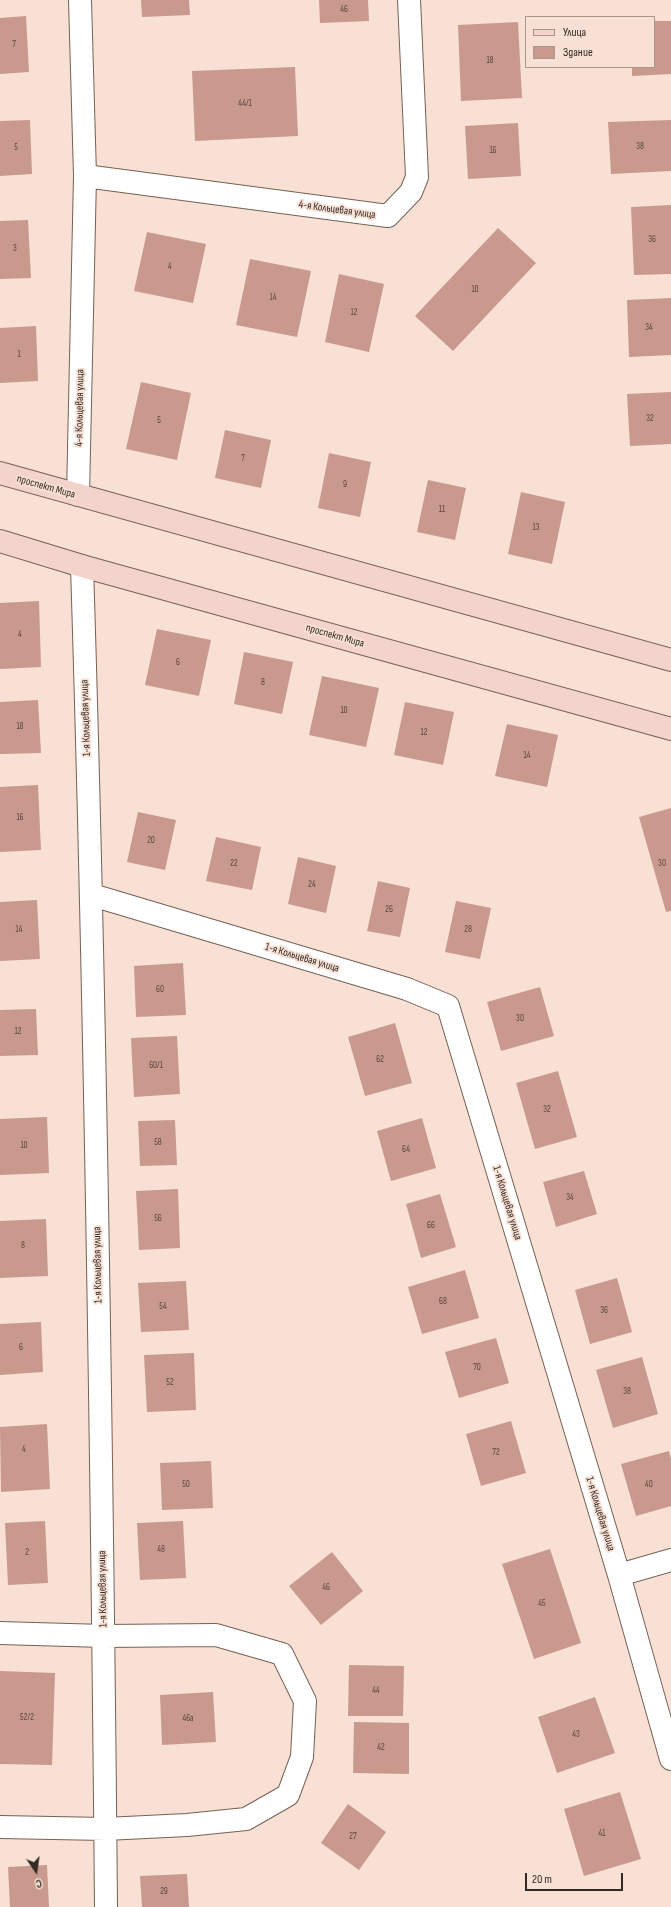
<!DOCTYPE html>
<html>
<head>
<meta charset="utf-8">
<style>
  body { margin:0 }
  #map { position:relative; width:671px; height:1907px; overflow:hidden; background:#f8e0d4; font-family:"Sofia Sans Condensed",sans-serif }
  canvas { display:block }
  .legend { position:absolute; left:525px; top:16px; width:130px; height:52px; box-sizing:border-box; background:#f8e0d4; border:1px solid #a9978e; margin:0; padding:5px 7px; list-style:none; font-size:12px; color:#332a25 }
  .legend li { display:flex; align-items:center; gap:8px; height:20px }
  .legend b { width:20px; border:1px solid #a9978e }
  .north { position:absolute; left:16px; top:1851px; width:40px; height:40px; -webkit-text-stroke:3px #f8e0d4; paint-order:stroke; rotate:167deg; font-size:11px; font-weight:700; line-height:16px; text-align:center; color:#332a25 }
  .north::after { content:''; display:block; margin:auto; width:14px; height:18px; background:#332a25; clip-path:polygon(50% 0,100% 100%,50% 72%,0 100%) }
  .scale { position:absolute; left:525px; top:1873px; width:98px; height:18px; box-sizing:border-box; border:2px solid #332a25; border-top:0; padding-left:5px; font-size:12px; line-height:14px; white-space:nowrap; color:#332a25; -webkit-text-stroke:3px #f8e0d4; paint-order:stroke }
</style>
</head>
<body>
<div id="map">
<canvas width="671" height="1907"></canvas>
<ul class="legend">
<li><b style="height:5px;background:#f3d3cb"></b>Улица</li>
<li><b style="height:11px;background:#c9998d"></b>Здание</li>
</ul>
<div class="north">С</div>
<div class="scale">20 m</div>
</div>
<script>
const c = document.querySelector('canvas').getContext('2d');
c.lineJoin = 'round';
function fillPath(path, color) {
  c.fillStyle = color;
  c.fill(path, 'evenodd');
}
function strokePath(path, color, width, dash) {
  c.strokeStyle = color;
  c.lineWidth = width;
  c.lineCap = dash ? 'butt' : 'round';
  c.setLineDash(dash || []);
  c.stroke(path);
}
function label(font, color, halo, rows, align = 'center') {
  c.font = font + ' "Sofia Sans Condensed",sans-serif';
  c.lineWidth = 3.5;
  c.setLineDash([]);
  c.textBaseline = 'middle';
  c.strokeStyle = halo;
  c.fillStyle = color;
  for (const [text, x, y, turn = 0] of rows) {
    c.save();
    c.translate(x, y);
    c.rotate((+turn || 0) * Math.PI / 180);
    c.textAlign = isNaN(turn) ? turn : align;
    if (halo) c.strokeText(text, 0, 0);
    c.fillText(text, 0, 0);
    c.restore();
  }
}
fillPath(new Path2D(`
  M 141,0 L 189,0 L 190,15 L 142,17 Z
  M 319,0 L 368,0 L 369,21 L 320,23 Z
  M 26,16 L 29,72 L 0,74 L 0,18 Z
  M 654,21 L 671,21 L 671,74 L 632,76 L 632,67 L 654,67 Z
  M 518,22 L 522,98 L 461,101 L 458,25 Z
  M 295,67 L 298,136 L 195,141 L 192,71 Z
  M 30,120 L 32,174 L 0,176 L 0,121 Z
  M 671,120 L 671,171 L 611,174 L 608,122 Z
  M 518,123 L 521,176 L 468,179 L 465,126 Z
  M 671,205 L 671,274 L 634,275 L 631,207 Z
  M 28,220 L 31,278 L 0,279 L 0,221 Z
  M 498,228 L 536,263 L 453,351 L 415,316 Z
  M 147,232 L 206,244 L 193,303 L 134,291 Z
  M 250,259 L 311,271 L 297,337 L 236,325 Z
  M 339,274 L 384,284 L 369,352 L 325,342 Z
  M 671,298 L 671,355 L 629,357 L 627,300 Z
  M 36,326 L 38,381 L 0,383 L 0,328 Z
  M 141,382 L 191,393 L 177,460 L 126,449 Z
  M 671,392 L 671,444 L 630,446 L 627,394 Z
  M 225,430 L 271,440 L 261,488 L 215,478 Z
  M 329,453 L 371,462 L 360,517 L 318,508 Z
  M 428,480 L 466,488 L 455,540 L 417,532 Z
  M 521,492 L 565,502 L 552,564 L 508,554 Z
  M 39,601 L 41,667 L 0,669 L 0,603 Z
  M 157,629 L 211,640 L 199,696 L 145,685 Z
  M 244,652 L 293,662 L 282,714 L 234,704 Z
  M 322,676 L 379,688 L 366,747 L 309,735 Z
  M 38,700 L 41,753 L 0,754 L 0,702 Z
  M 405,702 L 454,712 L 443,765 L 394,755 Z
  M 507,724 L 558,735 L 547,787 L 495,776 Z
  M 38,785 L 41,850 L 0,852 L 0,787 Z
  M 671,808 L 671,911 L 666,912 L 639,817 Z
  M 138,812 L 176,820 L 165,870 L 127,862 Z
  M 216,837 L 261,847 L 252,890 L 206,881 Z
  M 298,857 L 336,866 L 326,913 L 288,904 Z
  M 378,881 L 410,888 L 400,937 L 367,931 Z
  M 37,900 L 40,959 L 0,961 L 0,902 Z
  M 456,901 L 491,908 L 480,959 L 445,952 Z
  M 183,963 L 186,1015 L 136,1017 L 134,966 Z
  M 540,987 L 554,1036 L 501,1051 L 487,1002 Z
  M 36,1009 L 38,1055 L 0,1056 L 0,1010 Z
  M 395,1023 L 412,1083 L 365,1096 L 348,1037 Z
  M 177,1036 L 180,1094 L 134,1097 L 131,1038 Z
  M 558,1071 L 577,1137 L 535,1149 L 516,1083 Z
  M 47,1117 L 49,1173 L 0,1175 L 0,1119 Z
  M 422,1118 L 436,1168 L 391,1181 L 377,1131 Z
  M 175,1120 L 177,1165 L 140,1166 L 138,1121 Z
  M 584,1171 L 597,1214 L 556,1227 L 543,1182 Z
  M 178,1189 L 180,1248 L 139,1250 L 136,1191 Z
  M 440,1194 L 456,1247 L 421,1258 L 406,1204 Z
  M 46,1219 L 48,1276 L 0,1278 L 0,1221 Z
  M 465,1270 L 479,1318 L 422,1334 L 408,1287 Z
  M 617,1278 L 632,1332 L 590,1344 L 575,1290 Z
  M 186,1281 L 189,1330 L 141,1332 L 138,1283 Z
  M 41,1322 L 43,1372 L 0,1375 L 0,1324 Z
  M 496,1338 L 509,1383 L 459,1398 L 445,1352 Z
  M 194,1353 L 196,1410 L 147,1412 L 144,1355 Z
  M 642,1357 L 658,1414 L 613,1428 L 596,1370 Z
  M 511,1421 L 526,1473 L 481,1486 L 466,1434 Z
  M 47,1424 L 50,1489 L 1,1492 L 0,1427 Z
  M 669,1451 L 671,1459 L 671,1506 L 636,1516 L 621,1464 Z
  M 211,1461 L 213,1508 L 162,1510 L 160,1463 Z
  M 45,1521 L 48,1583 L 8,1585 L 5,1523 Z
  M 183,1521 L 186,1578 L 140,1580 L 137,1523 Z
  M 550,1549 L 581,1643 L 534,1659 L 502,1564 Z
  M 332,1552 L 363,1591 L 321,1625 L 289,1586 Z
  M 349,1665 L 404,1666 L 403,1716 L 348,1716 Z
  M 0,1671 L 55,1673 L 52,1765 L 0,1764 Z
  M 213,1692 L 216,1742 L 162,1745 L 160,1695 Z
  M 595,1697 L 615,1753 L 557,1773 L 538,1717 Z
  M 354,1722 L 409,1723 L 409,1774 L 353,1773 Z
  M 620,1792 L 641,1859 L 584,1876 L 564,1809 Z
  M 348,1804 L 386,1832 L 359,1870 L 321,1843 Z
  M 47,1865 L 49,1907 L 10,1907 L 8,1867 Z
  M 187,1874 L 189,1907 L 142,1907 L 140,1876 Z`), '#c9998d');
const street = new Path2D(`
  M 85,176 L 388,216 L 411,192 L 417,177 L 409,0
  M 78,495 L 85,176 L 80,0
  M 82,566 C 96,1013 102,1460 106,1907
  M 92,895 L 407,989 L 448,1006 L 619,1575 L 671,1759
  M 619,1575 L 671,1560
  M 0,1633 L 104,1636 L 216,1635 L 282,1654 L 305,1701 L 302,1757 L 288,1795 L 246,1819 L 187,1825 L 105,1829 L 0,1827`);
const secondary = new Path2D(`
  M 0,473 L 671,660
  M 0,541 L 82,566 L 671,729`);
strokePath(street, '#756156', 24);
strokePath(secondary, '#756156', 24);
strokePath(street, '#fff', 22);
strokePath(secondary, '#f3d3cb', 22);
label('9px', '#58463f', null, [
  ["46",344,10],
  ["7",14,45],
  ["18",490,61],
  ["44/1",245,104],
  ["38",640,147],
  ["5",16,148],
  ["16",493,151],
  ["36",652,240],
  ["3",15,249],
  ["4",170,267],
  ["10",475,290],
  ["14",273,298],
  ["12",354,313],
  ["34",649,328],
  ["1",19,355],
  ["32",650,419],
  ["5",159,421],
  ["7",243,459],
  ["9",345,485],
  ["11",442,510],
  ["13",536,528],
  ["4",20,635],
  ["6",178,663],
  ["8",263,683],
  ["10",344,711],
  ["18",20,727],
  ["12",424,733],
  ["14",527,756],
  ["16",20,818],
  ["20",151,841],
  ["22",234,864],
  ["30",662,864],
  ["24",312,885],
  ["26",389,910],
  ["14",19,930],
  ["28",468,930],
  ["60",160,990],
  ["30",520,1019],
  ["12",18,1032],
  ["62",380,1060],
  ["60/1",156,1066],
  ["32",547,1110],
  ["58",158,1143],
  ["10",24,1146],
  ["64",406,1150],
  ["34",570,1198],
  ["56",158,1219],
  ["66",431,1226],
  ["8",23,1246],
  ["68",443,1302],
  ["54",163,1307],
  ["36",604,1311],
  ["6",21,1348],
  ["70",477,1368],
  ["52",170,1383],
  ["38",627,1392],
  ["4",24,1450],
  ["72",496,1453],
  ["50",186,1485],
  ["40",649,1485],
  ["48",161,1550],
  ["2",27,1553],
  ["46",326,1588],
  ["45",542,1604],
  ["44",376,1691],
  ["52/2",27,1718],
  ["46а",188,1719],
  ["43",576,1735],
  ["42",381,1748],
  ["41",602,1834],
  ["27",353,1837],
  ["29",164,1892]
]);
label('11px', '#332a25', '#f8e0d4', [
  ["4-я Кольцевая улица",337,210,8],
  ["4-я Кольцевая улица",80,408,-89],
  ["проспект Мира",46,487,16],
  ["проспект Мира",335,636,16],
  ["1-я Кольцевая улица",86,718,-92],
  ["1-я Кольцевая улица",302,958,17],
  ["1-я Кольцевая улица",507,1203,73],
  ["1-я Кольцевая улица",98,1265,-91],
  ["1-я Кольцевая улица",600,1514,73],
  ["1-я Кольцевая улица",103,1589,-91]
]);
</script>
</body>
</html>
